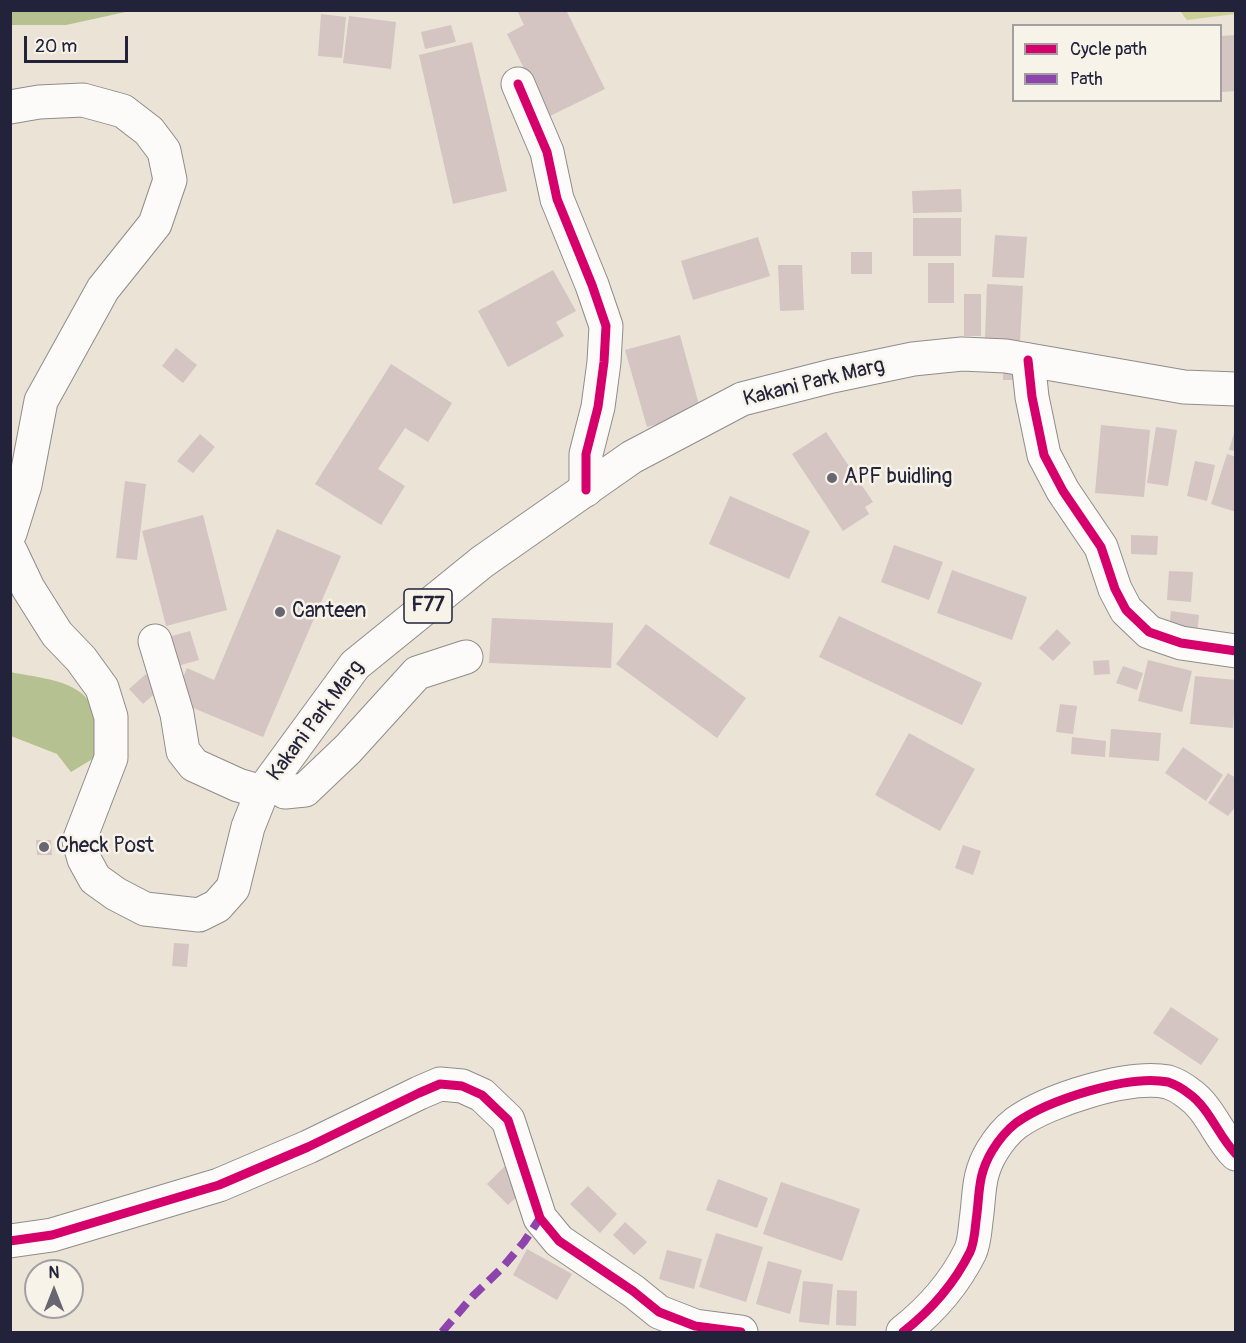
<!DOCTYPE html>
<html>
<head>
<meta charset="utf-8">
<style>
  body { margin:0 }
  #map { position:relative; width:1246px; height:1343px; overflow:hidden; background:#eae3d6; font-family:Pangolin,sans-serif }
  canvas { display:block }
  .frame { position:absolute; inset:0; border:12px solid #22223b; pointer-events:none }
  .legend { position:absolute; left:1012px; top:24px; width:210px; height:78px; box-sizing:border-box; background:#f7f3e8; border:2px solid #a29fa3; margin:0; padding:8px 10px; list-style:none; font-size:18px; color:#22223b }
  .legend li { display:flex; align-items:center; gap:12px; height:30px }
  .legend b { width:30px; border:2px solid #a29fa3 }
  .north { position:absolute; left:24px; top:1259px; width:60px; height:60px; box-sizing:border-box; background:#f7f3e8; border:2px solid #a29fa3; border-radius:50%; rotate:0deg; font-size:16px; font-weight:700; line-height:24px; text-align:center; color:#22223b }
  .north::after { content:''; display:block; margin:auto; width:21px; height:27px; background:#686671; clip-path:polygon(50% 0,100% 100%,50% 72%,0 100%) }
  .scale { position:absolute; left:24px; top:36px; width:104px; height:27px; box-sizing:border-box; border:3px solid #22223b; border-top:0; padding-left:8px; font-size:18px; line-height:21px; white-space:nowrap; color:#22223b; -webkit-text-stroke:4px #f7f3e8; paint-order:stroke }
</style>
</head>
<body>
<div id="map">
<canvas width="1246" height="1343"></canvas>
<div class="frame"></div>
<ul class="legend">
<li><b style="height:8px;background:#d6006c"></b>Cycle path</li>
<li><b style="height:8px;background:#8e44ad"></b>Path</li>
</ul>
<div class="north">N</div>
<div class="scale">20 m</div>
</div>
<script>
const c = document.querySelector('canvas').getContext('2d');
c.lineJoin = 'round';
function fillPath(path, color) {
  c.fillStyle = color;
  c.fill(path, 'evenodd');
}
function strokePath(path, color, width, dash) {
  c.strokeStyle = color;
  c.lineWidth = width;
  c.lineCap = dash ? 'butt' : 'round';
  c.setLineDash(dash || []);
  c.stroke(path);
}
function label(font, color, halo, rows, align = 'center') {
  c.font = font + ' Pangolin,sans-serif';
  c.lineWidth = 5;
  c.setLineDash([]);
  c.textBaseline = 'middle';
  c.strokeStyle = halo;
  c.fillStyle = color;
  for (const [text, x, y, turn = 0] of rows) {
    c.save();
    c.translate(x, y);
    c.rotate((+turn || 0) * Math.PI / 180);
    c.textAlign = isNaN(turn) ? turn : align;
    if (halo) c.strokeText(text, 0, 0);
    c.fillText(text, 0, 0);
    c.restore();
  }
}
fillPath(new Path2D(`
  M 1180,11 L 1235,11 L 1235,14 L 1187,20 Z`), '#cbd097');
fillPath(new Path2D(`
  M 10,11 L 11,10 L 130,11 L 66,25 L 11,25 Z
  M 10,672 C 50,680 95,680 99,730 C 100,739 96,749 94,758 L 71,772 L 57,754 L 11,736 Z`), '#b6c191');
fillPath(new Path2D(`
  M 517,10 L 566,10 L 605,89 L 548,117 L 507,34 L 524,25 Z
  M 321,14 L 346,17 L 342,58 L 318,56 Z
  M 349,16 L 396,22 L 391,69 L 343,63 Z
  M 451,25 L 456,42 L 425,49 L 421,32 Z
  M 1236,35 L 1236,91 L 1220,92 L 1220,36 Z
  M 472,42 L 507,191 L 453,204 L 419,55 Z
  M 961,189 L 962,212 L 913,213 L 912,191 Z
  M 913,218 L 961,218 L 961,256 L 913,256 Z
  M 995,235 L 1027,237 L 1024,278 L 992,277 Z
  M 758,237 L 770,276 L 693,300 L 681,261 Z
  M 851,252 L 872,252 L 872,274 L 851,274 Z
  M 928,263 L 954,263 L 954,303 L 928,303 Z
  M 778,265 L 802,265 L 804,310 L 780,311 Z
  M 553,270 L 576,311 L 556,322 L 564,336 L 508,367 L 478,311 Z
  M 987,284 L 1023,286 L 1020,341 L 985,339 Z
  M 964,294 L 981,294 L 981,336 L 964,336 Z
  M 680,335 L 701,412 L 647,427 L 625,350 Z
  M 176,348 L 197,365 L 183,383 L 162,366 Z
  M 391,364 L 452,403 L 428,442 L 405,428 L 378,469 L 405,486 L 381,525 L 315,484 Z
  M 1003,370 L 1018,371 L 1017,380 L 1003,380 Z
  M 1101,425 L 1150,430 L 1144,497 L 1095,493 Z
  M 1156,427 L 1177,430 L 1168,486 L 1147,483 Z
  M 1235,430 L 1236,430 L 1236,451 L 1229,450 Z
  M 826,432 L 873,502 L 865,507 L 869,514 L 843,531 L 792,454 Z
  M 200,434 L 215,447 L 193,473 L 177,461 Z
  M 1227,454 L 1236,457 L 1236,512 L 1211,504 Z
  M 1195,461 L 1215,465 L 1207,501 L 1187,496 Z
  M 125,481 L 146,484 L 137,560 L 116,558 Z
  M 730,496 L 810,531 L 789,579 L 709,544 Z
  M 203,515 L 227,610 L 166,626 L 142,531 Z
  M 277,529 L 341,556 L 263,737 L 174,700 L 187,668 L 214,680 Z
  M 1131,535 L 1158,536 L 1157,555 L 1131,554 Z
  M 894,545 L 943,562 L 929,600 L 881,582 Z
  M 952,570 L 1027,597 L 1012,640 L 937,613 Z
  M 1169,571 L 1193,572 L 1191,602 L 1167,600 Z
  M 1171,611 L 1199,615 L 1197,633 L 1169,630 Z
  M 839,616 L 982,683 L 962,725 L 819,657 Z
  M 492,618 L 613,623 L 611,668 L 489,663 Z
  M 646,624 L 746,698 L 717,738 L 616,664 Z
  M 1057,629 L 1071,643 L 1053,661 L 1039,648 Z
  M 190,631 L 199,660 L 170,668 L 161,639 Z
  M 1109,660 L 1110,674 L 1094,675 L 1093,661 Z
  M 1148,660 L 1192,671 L 1182,712 L 1138,701 Z
  M 1123,666 L 1143,673 L 1137,690 L 1116,683 Z
  M 146,674 L 160,689 L 143,704 L 129,689 Z
  M 1195,676 L 1236,680 L 1233,728 L 1190,724 Z
  M 1060,704 L 1077,706 L 1073,734 L 1056,732 Z
  M 1111,729 L 1161,733 L 1159,761 L 1109,757 Z
  M 909,733 L 975,769 L 940,831 L 875,795 Z
  M 1072,737 L 1106,741 L 1105,757 L 1071,754 Z
  M 1183,747 L 1223,775 L 1206,801 L 1165,773 Z
  M 1228,773 L 1236,778 L 1236,806 L 1228,816 L 1208,803 Z
  M 36,840 L 51,840 L 52,855 L 37,855 Z
  M 963,845 L 981,851 L 973,875 L 955,868 Z
  M 174,943 L 189,944 L 187,967 L 172,966 Z
  M 1171,1007 L 1219,1039 L 1201,1065 L 1153,1033 Z
  M 507,1164 L 528,1186 L 508,1205 L 487,1184 Z
  M 718,1179 L 768,1198 L 757,1228 L 706,1210 Z
  M 781,1182 L 860,1209 L 842,1261 L 763,1234 Z
  M 588,1186 L 617,1214 L 600,1233 L 570,1204 Z
  M 625,1222 L 647,1242 L 634,1255 L 613,1235 Z
  M 716,1233 L 763,1247 L 746,1302 L 699,1287 Z
  M 527,1249 L 572,1274 L 557,1300 L 513,1275 Z
  M 667,1250 L 702,1259 L 694,1289 L 659,1279 Z
  M 768,1261 L 802,1270 L 790,1314 L 756,1304 Z
  M 803,1281 L 833,1284 L 829,1325 L 799,1322 Z
  M 837,1290 L 857,1291 L 856,1326 L 836,1325 Z`), '#d4c5c3');
const minor = new Path2D(`
  M 518,84 L 547,152 L 557,199 L 592,285 L 606,326 L 604,362 L 598,407 L 586,454 L 586,490
  M 1028,360 L 1032,397 L 1044,455 L 1063,491 L 1101,547 L 1115,589 L 1126,610 L 1149,632 L 1181,643 L 1236,651
  M 155,641 L 177,714 L 183,751 L 194,765 L 238,785 L 262,792
  M 271,781 L 285,792 L 305,790 L 348,749 L 417,673 L 466,657
  M 10,1241 L 52,1235 L 219,1185 L 308,1147 L 419,1093 L 440,1084 L 462,1086 L 482,1095 L 508,1120 L 540,1218 L 559,1241 L 633,1291 L 659,1312 L 695,1326 L 741,1332
  M 903,1332 C 930,1311 954,1284 970,1252 C 974,1244 975,1231 976,1221 C 980,1194 977,1176 992,1151 C 998,1141 1007,1130 1016,1123 C 1048,1100 1129,1074 1168,1082 C 1174,1084 1183,1089 1188,1093 C 1210,1108 1218,1136 1236,1154`);
const major = new Path2D(`
  M 10,107 L 39,102 L 83,100 L 123,111 L 149,131 L 164,151 L 170,180 L 155,224 L 103,289 L 41,401 L 25,485 L 10,533
  M 10,550 L 28,588 L 57,634 L 81,659 L 102,688 L 111,717 L 111,758 L 79,841 L 84,859 L 95,879 L 116,894 L 145,909 L 199,915 L 217,906 L 233,888 L 248,827 L 262,792 L 355,665 L 482,562 L 632,457 L 742,399 L 832,376 L 913,359 L 962,354 L 1006,356 L 1184,387 L 1236,389`);
strokePath(minor, '#908c8a', 35);
strokePath(major, '#908c8a', 35);
strokePath(minor, '#fcfbf9', 33);
strokePath(major, '#fcfbf9', 33);
strokePath(new Path2D(`
  M 442,1332 L 473,1296 L 501,1269 L 524,1242 L 540,1218`), '#8e44ad', 8, [15, 8]);
strokePath(new Path2D(`
  M 518,84 L 547,152 L 557,199 L 592,285 L 606,326 L 604,362 L 598,407 L 586,454 L 586,490
  M 1028,360 L 1032,397 L 1044,455 L 1063,491 L 1101,547 L 1115,589 L 1126,610 L 1149,632 L 1181,643 L 1236,651
  M 10,1241 L 52,1235 L 219,1185 L 308,1147 L 419,1093 L 440,1084 L 462,1086 L 482,1095 L 508,1120 L 540,1218 L 559,1241 L 633,1291 L 659,1312 L 695,1326 L 741,1332
  M 903,1332 C 930,1311 954,1284 970,1252 C 974,1244 975,1231 976,1221 C 980,1194 977,1176 992,1151 C 998,1141 1007,1130 1016,1123 C 1048,1100 1129,1074 1168,1082 C 1174,1084 1183,1089 1188,1093 C 1210,1108 1218,1136 1236,1154`), '#d6006c', 9);
for (const [x, y, r, color] of [
  [832,478,6,"#686671"],
  [280,612,6,"#686671"],
  [44,847,6,"#686671"]
]) {
  const dot = new Path2D();
  dot.arc(x, y, r, 0, 2 * Math.PI);
  c.fillStyle = color;
  c.fill(dot);
  strokePath(dot, '#f7f3e8', 2);
}
for (const [x, y, w] of [
  [428,606,48]
]) {
  const box = new Path2D();
  box.roundRect(x - w / 2, y - 17, w, 34, 4.5);
  c.fillStyle = '#f7f3e8';
  c.fill(box);
  strokePath(box, '#22223b', 1.5);
}
label('bold 20px', '#22223b', null, [
  ["F77",428,606]
]);
label('21px', '#22223b', '#f7f3e8', [
  ["Kakani Park Marg",814,383,-14],
  ["Kakani Park Marg",316,721,-53]
]);
label('21px', '#22223b', '#f7f3e8', [
  ["APF buidling",844,478],
  ["Canteen",292,612],
  ["Check Post",56,847]
], 'left');
</script>
</body>
</html>
